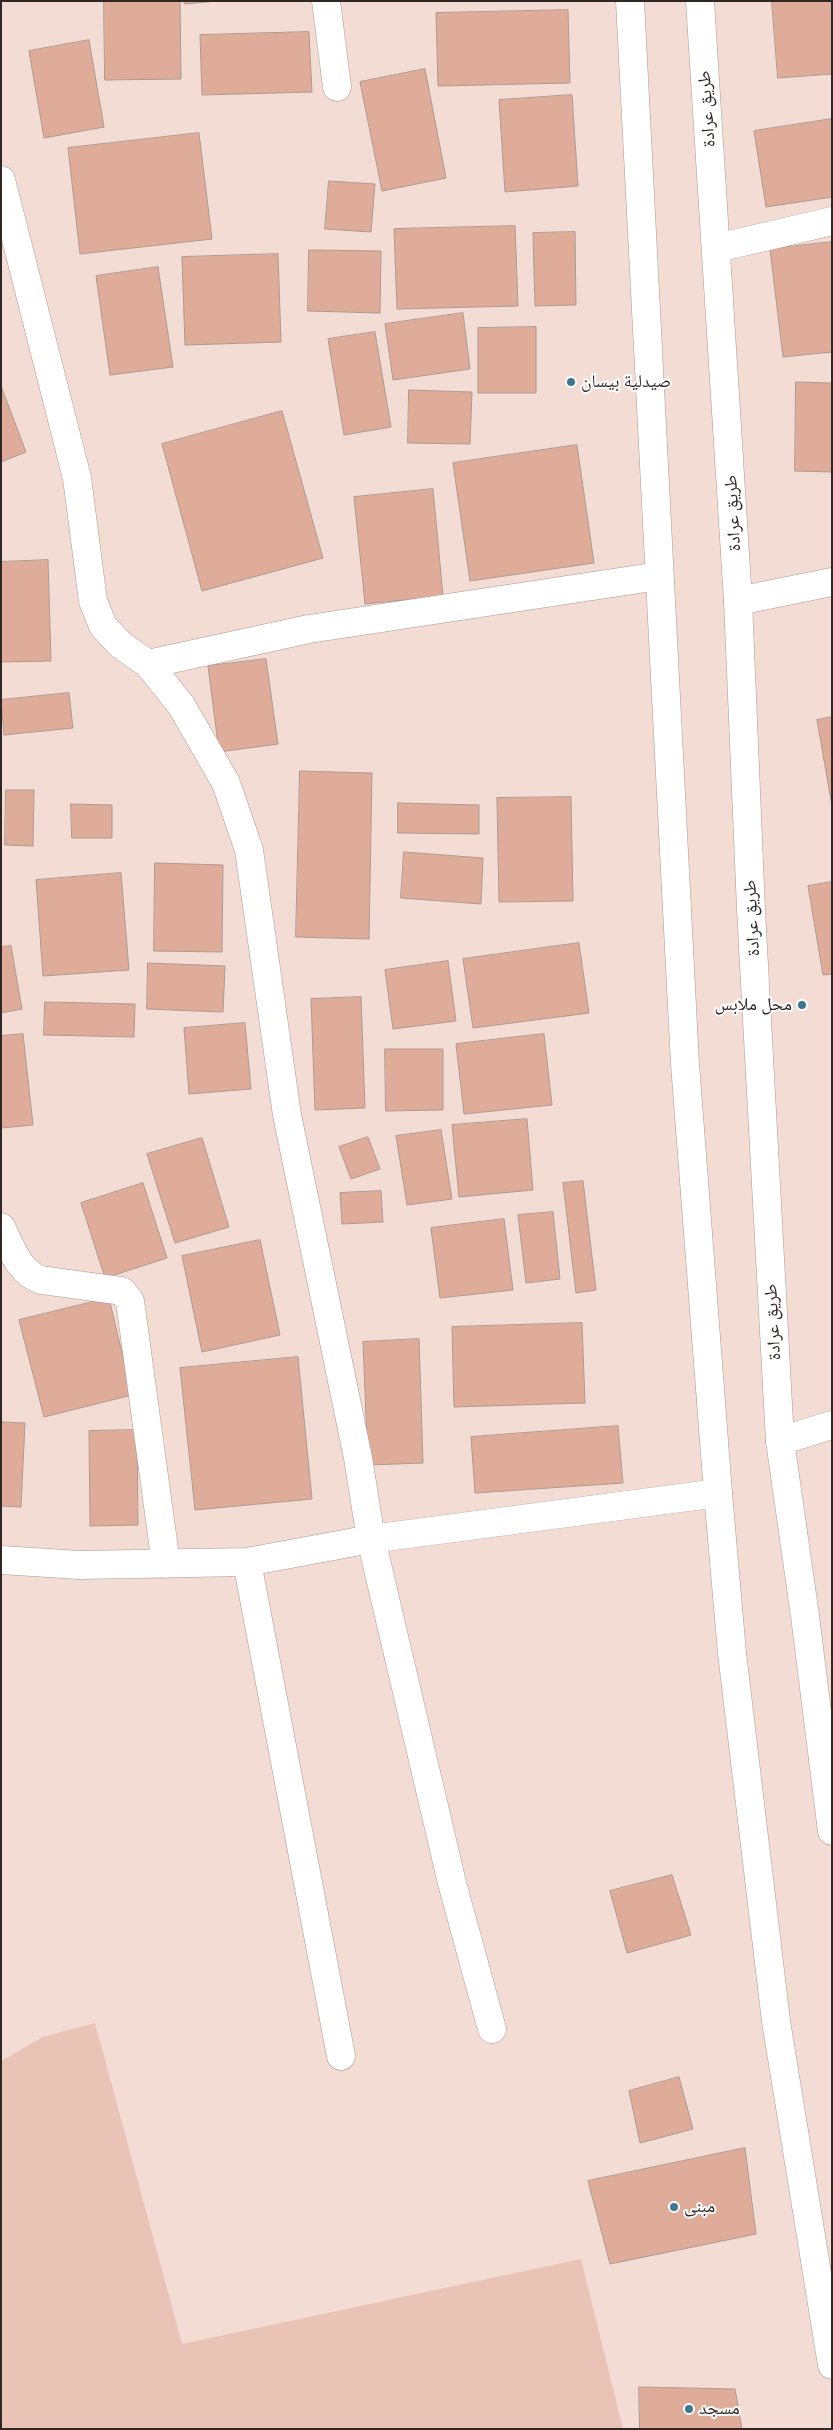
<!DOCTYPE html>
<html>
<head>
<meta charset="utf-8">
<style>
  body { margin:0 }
  #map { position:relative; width:833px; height:2430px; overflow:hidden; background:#f3dcd4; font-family:"IBM Plex Serif",serif }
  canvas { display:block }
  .frame { position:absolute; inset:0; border:2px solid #302725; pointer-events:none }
</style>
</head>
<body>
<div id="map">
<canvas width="833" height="2430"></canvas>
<div class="frame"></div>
</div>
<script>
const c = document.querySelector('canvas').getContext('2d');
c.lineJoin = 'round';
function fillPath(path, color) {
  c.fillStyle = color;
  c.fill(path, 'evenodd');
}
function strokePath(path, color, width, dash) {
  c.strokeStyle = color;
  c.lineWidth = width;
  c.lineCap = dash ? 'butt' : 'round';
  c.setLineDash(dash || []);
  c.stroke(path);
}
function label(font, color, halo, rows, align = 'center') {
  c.font = font + ' "IBM Plex Serif","Noto Naskh Arabic",serif';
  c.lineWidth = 4;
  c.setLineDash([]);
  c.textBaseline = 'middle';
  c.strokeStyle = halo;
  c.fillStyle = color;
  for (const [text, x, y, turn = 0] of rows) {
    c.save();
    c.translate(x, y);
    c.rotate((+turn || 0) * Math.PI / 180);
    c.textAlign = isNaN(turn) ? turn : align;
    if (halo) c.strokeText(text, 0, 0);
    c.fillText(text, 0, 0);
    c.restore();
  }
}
fillPath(new Path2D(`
  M 95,2023 L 182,2344 L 581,2259 L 623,2429 L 1,2429 L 1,2061 L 43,2037 Z`), '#e9c3b6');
const building = new Path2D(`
  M 104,1 L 180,1 L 181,79 L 105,80 Z
  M 184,1 L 217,1 L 185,4 Z
  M 772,1 L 832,1 L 832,74 L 778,78 Z
  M 568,10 L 570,83 L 438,86 L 436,13 Z
  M 309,32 L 312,92 L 202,95 L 200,35 Z
  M 89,40 L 104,127 L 44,138 L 29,51 Z
  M 425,69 L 446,178 L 382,191 L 360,82 Z
  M 572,95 L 578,186 L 505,192 L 499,100 Z
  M 832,119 L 832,197 L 766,207 L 754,131 Z
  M 199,133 L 212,239 L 80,254 L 68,148 Z
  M 329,181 L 375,184 L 371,232 L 325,229 Z
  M 515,226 L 518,306 L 397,309 L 394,229 Z
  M 575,232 L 576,305 L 535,306 L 533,233 Z
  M 832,242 L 832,352 L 783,357 L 770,249 Z
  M 309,250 L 381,251 L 380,313 L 308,311 Z
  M 278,254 L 281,342 L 185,345 L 182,257 Z
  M 158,267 L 173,367 L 110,375 L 96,276 Z
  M 463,313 L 470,369 L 393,380 L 385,324 Z
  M 536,327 L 536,393 L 478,393 L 478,328 Z
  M 375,332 L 391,427 L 344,435 L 328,339 Z
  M 796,382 L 832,383 L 832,472 L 795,471 Z
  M 1,386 L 26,452 L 1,462 Z
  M 409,390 L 472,392 L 470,444 L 408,443 Z
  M 282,411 L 323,558 L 202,591 L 162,444 Z
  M 577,445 L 594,563 L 470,581 L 453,463 Z
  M 433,489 L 443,596 L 365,604 L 354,497 Z
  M 48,560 L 51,661 L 1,662 L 1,562 Z
  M 266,659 L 278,744 L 219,752 L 208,666 Z
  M 69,693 L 73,728 L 4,735 L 1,700 Z
  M 832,717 L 832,806 L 817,720 Z
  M 300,771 L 372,773 L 369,939 L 296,937 Z
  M 6,790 L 34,790 L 33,846 L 5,845 Z
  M 571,797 L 573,901 L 499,902 L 497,798 Z
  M 398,803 L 479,805 L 479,834 L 398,833 Z
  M 71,804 L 112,805 L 112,838 L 72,838 Z
  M 404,852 L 483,858 L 481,904 L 401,898 Z
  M 155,863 L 223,865 L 222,952 L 154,951 Z
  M 121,873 L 129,970 L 43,976 L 36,880 Z
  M 832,882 L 832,974 L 823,975 L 808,886 Z
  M 579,943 L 589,1013 L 473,1028 L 463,959 Z
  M 11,946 L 22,1009 L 1,1013 L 1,947 Z
  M 448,961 L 456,1021 L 393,1029 L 385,970 Z
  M 148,963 L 225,966 L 223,1012 L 147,1009 Z
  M 361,997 L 365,1108 L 315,1110 L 311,999 Z
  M 45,1002 L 135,1004 L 134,1037 L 44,1035 Z
  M 245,1023 L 251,1089 L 189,1094 L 184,1028 Z
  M 23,1034 L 33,1125 L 1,1128 L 1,1036 Z
  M 544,1034 L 552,1105 L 464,1114 L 456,1044 Z
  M 385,1049 L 443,1049 L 443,1110 L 386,1111 Z
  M 527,1119 L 533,1190 L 459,1197 L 452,1125 Z
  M 441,1130 L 452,1199 L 407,1205 L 396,1136 Z
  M 368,1137 L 380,1169 L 351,1179 L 339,1147 Z
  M 202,1138 L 229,1227 L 175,1243 L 147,1154 Z
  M 583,1181 L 596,1290 L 576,1293 L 563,1183 Z
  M 143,1183 L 167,1258 L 105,1278 L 81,1203 Z
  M 381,1191 L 383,1222 L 342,1224 L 340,1193 Z
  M 553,1212 L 560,1279 L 526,1283 L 518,1215 Z
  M 504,1219 L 513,1290 L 440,1298 L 431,1228 Z
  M 260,1240 L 280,1335 L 202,1352 L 182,1256 Z
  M 109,1298 L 132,1395 L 44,1417 L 19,1320 Z
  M 582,1323 L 585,1403 L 454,1407 L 452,1327 Z
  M 419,1339 L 423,1463 L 368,1465 L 363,1342 Z
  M 298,1357 L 312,1499 L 195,1510 L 180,1368 Z
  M 1,1422 L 25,1423 L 21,1507 L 1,1506 Z
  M 618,1426 L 623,1483 L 475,1493 L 471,1437 Z
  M 137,1430 L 138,1525 L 90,1526 L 89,1431 Z
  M 672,1875 L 691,1935 L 627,1953 L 610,1891 Z
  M 679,2077 L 693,2129 L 640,2143 L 629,2091 Z
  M 745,2148 L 756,2234 L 610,2264 L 588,2181 Z
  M 639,2387 L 735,2389 L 742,2429 L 640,2429 Z`);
fillPath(building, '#e0ac9a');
strokePath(building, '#ae9992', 1);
const minor = new Path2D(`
  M 326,1 L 337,87
  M 1,180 L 77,478 L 93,601 L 103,626 L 121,645 L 148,664 L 181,705 L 226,783 L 249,850 L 287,1115 L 358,1458 L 371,1539 L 452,1883 L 492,2029
  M 717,248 L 832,221
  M 738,601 L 832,582
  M 148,664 L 309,629 L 659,576
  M 1,1227 C 11,1247 18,1272 41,1280 L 122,1291 L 130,1301 L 166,1564
  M 780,1441 L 832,1425
  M 1,1560 L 79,1565 L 247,1562 L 371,1539 L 718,1493
  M 247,1562 L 341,2056`);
const primary = new Path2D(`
  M 630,1 L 685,1064 L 718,1493 L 732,1653 L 776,2021 L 832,2365
  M 700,1 L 738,601 L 751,910 L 780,1441 L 805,1616 L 832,1831`);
strokePath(minor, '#ad9890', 29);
strokePath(primary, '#ad9890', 29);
strokePath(minor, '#fff', 28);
strokePath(primary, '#fff', 28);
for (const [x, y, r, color] of [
  [571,382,5,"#3d7690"],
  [802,1005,5,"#3d7690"],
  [674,2207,5,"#3d7690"],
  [689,2409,5,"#3d7690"]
]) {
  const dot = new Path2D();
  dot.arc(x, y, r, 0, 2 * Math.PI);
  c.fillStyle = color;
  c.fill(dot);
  strokePath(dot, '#fff', 2);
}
label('18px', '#302725', '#fff', [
  ["طريق عرادة",707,109,-94],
  ["طريق عرادة",733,513,-93],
  ["طريق عرادة",752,918,-93],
  ["طريق عرادة",773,1322,-93]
]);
label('18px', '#302725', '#fff', [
  ["صيدلية بيسان",581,382],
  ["محل ملابس",792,1005,"right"],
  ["مبنى",684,2207],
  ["مسجد",699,2409]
], 'left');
</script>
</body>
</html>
